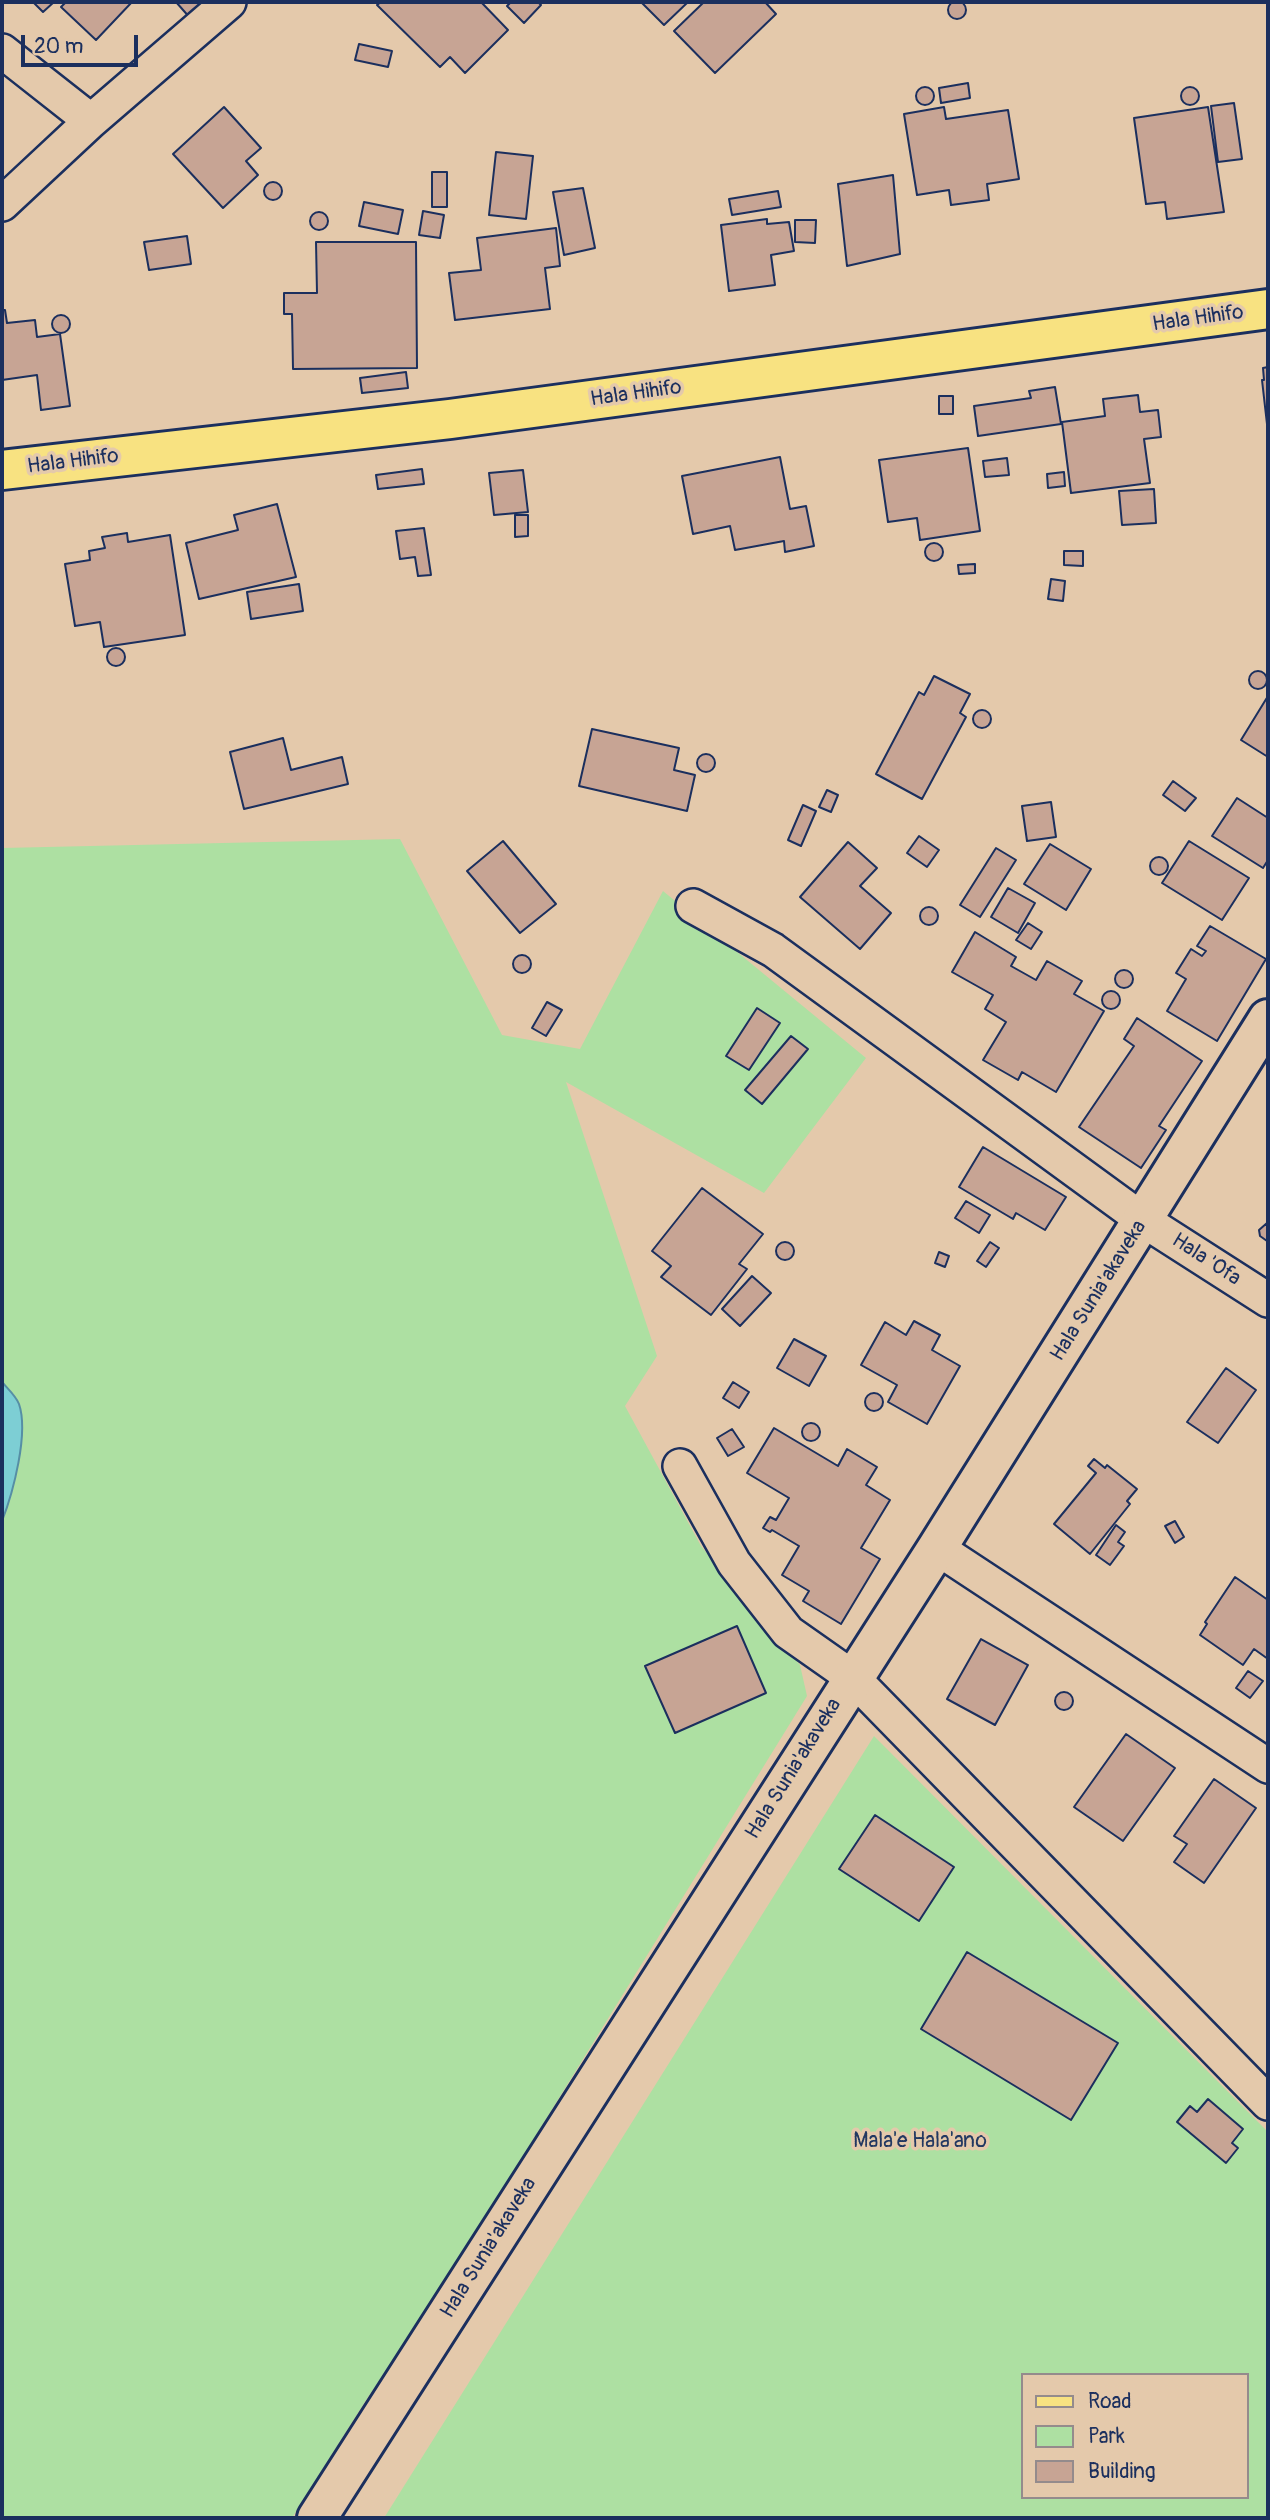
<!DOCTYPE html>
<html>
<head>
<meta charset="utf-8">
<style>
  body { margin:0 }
  #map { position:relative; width:1270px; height:2520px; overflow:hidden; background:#e4c9ab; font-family:Pangolin,sans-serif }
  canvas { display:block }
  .frame { position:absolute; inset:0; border:4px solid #1b2f5e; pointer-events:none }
  .legend { position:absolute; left:1021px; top:2373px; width:228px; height:126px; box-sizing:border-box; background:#e4c9ab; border:2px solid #948b8c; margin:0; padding:9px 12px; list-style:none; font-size:21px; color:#1b2f5e }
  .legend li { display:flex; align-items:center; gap:14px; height:35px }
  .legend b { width:35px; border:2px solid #948b8c }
  .scale { position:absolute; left:21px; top:35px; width:117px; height:32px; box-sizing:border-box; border:4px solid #1b2f5e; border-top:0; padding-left:9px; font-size:21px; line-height:24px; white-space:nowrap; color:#1b2f5e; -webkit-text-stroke:5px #e4c9ab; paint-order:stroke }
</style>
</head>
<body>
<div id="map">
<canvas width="1270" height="2520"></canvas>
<div class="frame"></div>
<ul class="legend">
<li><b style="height:9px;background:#f8e281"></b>Road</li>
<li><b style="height:19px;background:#ade0a2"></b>Park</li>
<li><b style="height:19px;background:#c7a494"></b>Building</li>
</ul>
<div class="scale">20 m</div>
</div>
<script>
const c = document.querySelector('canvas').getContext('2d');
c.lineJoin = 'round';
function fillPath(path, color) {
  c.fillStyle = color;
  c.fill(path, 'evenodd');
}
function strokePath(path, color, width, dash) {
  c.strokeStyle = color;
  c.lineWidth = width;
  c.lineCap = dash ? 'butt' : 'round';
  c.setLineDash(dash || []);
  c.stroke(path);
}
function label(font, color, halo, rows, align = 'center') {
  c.font = font + ' Pangolin,sans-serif';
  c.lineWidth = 7;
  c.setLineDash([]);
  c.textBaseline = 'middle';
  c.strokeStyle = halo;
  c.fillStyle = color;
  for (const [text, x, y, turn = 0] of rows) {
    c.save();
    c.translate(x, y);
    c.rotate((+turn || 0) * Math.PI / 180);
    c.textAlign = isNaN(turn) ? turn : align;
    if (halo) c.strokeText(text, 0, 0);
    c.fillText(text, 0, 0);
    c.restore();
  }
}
fillPath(new Path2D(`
  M 400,839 L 502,1035 L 580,1049 L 663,891 L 866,1058 L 764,1193 L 566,1082 L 657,1356 L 625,1406 L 701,1546 L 800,1665 L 807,1696 L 419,2325 L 368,2397 L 292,2518 L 2,2518 L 2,1521 C 13,1493 29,1433 19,1404 C 16,1396 7,1388 2,1382 L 2,848 Z
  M 874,1736 L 1268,2132 L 1268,2518 L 384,2518 ZM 1023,2375 L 1247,2375 L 1247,2497 L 1023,2497 Z`), '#ade0a2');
const water = new Path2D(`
  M 2,1382 C 7,1388 16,1396 19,1404 C 29,1433 13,1493 2,1521 Z`);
fillPath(water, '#7dced4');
strokePath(water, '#568ea5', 2);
const building = new Path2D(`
  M948 10a9 9 0 1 1 18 0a9 9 0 1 1-18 0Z
  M 33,2 L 54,2 L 43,12 Z
  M 66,2 L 132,2 L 96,40 L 61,7 Z
  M 176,2 L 211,2 L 191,19 Z
  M 381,2 L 481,2 L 508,30 L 465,73 L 450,57 L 440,67 L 377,5 Z
  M 511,2 L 538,2 L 541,5 L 524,23 L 507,6 Z
  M 641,2 L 688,2 L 664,25 Z
  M 704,2 L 765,2 L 776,14 L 715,73 L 674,31 Z
  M 359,44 L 392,51 L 388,67 L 355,60 Z
  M 968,83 L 970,98 L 941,103 L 939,88 Z
  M916 96a9 9 0 1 1 18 0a9 9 0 1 1-18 0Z
  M1181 96a9 9 0 1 1 18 0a9 9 0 1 1-18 0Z
  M 1234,103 L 1242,159 L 1218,162 L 1211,106 Z
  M 224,107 L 261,148 L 246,161 L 258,175 L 223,208 L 173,154 Z
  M 944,107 L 946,119 L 1008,110 L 1019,179 L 987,184 L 989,200 L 951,205 L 949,190 L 917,195 L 904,114 Z
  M 1208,107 L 1224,212 L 1167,219 L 1165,202 L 1146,204 L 1134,118 Z
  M 496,152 L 533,156 L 526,219 L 489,215 Z
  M 432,172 L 447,172 L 447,207 L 432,207 Z
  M 893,175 L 900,254 L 847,266 L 838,184 Z
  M264 191a9 9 0 1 1 18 0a9 9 0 1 1-18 0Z
  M 583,188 L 595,248 L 564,255 L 553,192 Z
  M 778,191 L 781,207 L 732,215 L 729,199 Z
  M 364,202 L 403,210 L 398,234 L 359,226 Z
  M 423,211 L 444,215 L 440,238 L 419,235 Z
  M310 221a9 9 0 1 1 18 0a9 9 0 1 1-18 0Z
  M 767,219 L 767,224 L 789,222 L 794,251 L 771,255 L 775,285 L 729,291 L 721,225 Z
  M 795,220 L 816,220 L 815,243 L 795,242 Z
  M 556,228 L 560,266 L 545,268 L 550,309 L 455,320 L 449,273 L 481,270 L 477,238 Z
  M 187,236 L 191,264 L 149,270 L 144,242 Z
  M 316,242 L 416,242 L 417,368 L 293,369 L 292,314 L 284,314 L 284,293 L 317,293 Z
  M 2,310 L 5,310 L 7,323 L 35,320 L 37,337 L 60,334 L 70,406 L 41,410 L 37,375 L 2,380 Z
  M52 324a9 9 0 1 1 18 0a9 9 0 1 1-18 0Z
  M 1268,367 L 1268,433 L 1262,380 L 1264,380 L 1263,368 Z
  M 406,372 L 408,388 L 362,393 L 360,378 Z
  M 1055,387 L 1061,424 L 978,436 L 974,406 L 1031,398 L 1029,391 Z
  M 1138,395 L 1140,412 L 1158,410 L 1161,437 L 1144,439 L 1150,483 L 1071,493 L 1062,422 L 1105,416 L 1103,399 Z
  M 939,396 L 953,396 L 953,414 L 939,414 Z
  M 968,448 L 980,531 L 920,540 L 917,518 L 888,522 L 879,460 Z
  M 780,457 L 790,509 L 806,506 L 814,546 L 785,552 L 784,541 L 735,550 L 730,526 L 693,534 L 682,476 Z
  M 1007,458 L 1009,475 L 985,477 L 983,461 Z
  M 422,469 L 424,484 L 378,489 L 376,475 Z
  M 523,470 L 528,512 L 494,515 L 489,473 Z
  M 1064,472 L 1065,486 L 1048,488 L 1047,474 Z
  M 1154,489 L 1156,523 L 1122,525 L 1119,491 Z
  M 277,504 L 296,577 L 199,599 L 186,543 L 238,530 L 234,515 Z
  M 515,515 L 528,515 L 528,536 L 515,537 Z
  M 424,528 L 431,575 L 418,576 L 415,557 L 400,559 L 396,531 Z
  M 127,533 L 128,542 L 170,535 L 185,635 L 104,647 L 100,622 L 75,626 L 65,564 L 90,560 L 89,551 L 105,548 L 102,537 Z
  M925 552a9 9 0 1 1 18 0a9 9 0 1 1-18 0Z
  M 1064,551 L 1083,551 L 1083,566 L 1064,565 Z
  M 975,564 L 975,573 L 959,574 L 958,565 Z
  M 1051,579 L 1065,581 L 1063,601 L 1048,599 Z
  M 299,584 L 303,611 L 251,619 L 247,592 Z
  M107 657a9 9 0 1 1 18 0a9 9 0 1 1-18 0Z
  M1249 680a9 9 0 1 1 18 0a9 9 0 1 1-18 0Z
  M 934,676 L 970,694 L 960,713 L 966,717 L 922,799 L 876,774 L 919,692 L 924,695 Z
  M 1268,696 L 1268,757 L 1241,740 Z
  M973 719a9 9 0 1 1 18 0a9 9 0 1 1-18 0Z
  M 592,729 L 679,748 L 674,770 L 695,775 L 687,811 L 579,786 Z
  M 283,738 L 291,770 L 342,757 L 348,784 L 244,809 L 230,752 Z
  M697 763a9 9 0 1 1 18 0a9 9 0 1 1-18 0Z
  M 1173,781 L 1196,798 L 1185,811 L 1163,795 Z
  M 827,790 L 838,795 L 831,812 L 819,807 Z
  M 1237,798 L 1268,818 L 1268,860 L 1263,868 L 1212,836 Z
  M 1051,802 L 1056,837 L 1027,841 L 1022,806 Z
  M 803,805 L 816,811 L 801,846 L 788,840 Z
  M 919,836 L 939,850 L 927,867 L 907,853 Z
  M 503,841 L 556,904 L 520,933 L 467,871 Z
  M 1189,841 L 1249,878 L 1222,920 L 1162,883 Z
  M 848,842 L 877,868 L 860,886 L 891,913 L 860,949 L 800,897 Z
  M 1050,844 L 1091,869 L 1066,910 L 1024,884 Z
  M 996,848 L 1016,860 L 980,917 L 960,905 Z
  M1150 866a9 9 0 1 1 18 0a9 9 0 1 1-18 0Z
  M 1008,888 L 1035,903 L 1018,933 L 991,917 Z
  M920 916a9 9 0 1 1 18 0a9 9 0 1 1-18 0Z
  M 1028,923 L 1042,932 L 1031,949 L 1016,940 Z
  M 1210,926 L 1266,959 L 1217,1041 L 1167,1011 L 1186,979 L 1176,973 L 1191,949 L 1202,956 L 1206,951 L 1197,946 Z
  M 975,932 L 1016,957 L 1011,966 L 1036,980 L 1047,961 L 1082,981 L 1074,994 L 1104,1011 L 1056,1092 L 1022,1072 L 1018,1080 L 983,1060 L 1006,1022 L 985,1009 L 993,995 L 952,972 Z
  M513 964a9 9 0 1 1 18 0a9 9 0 1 1-18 0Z
  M1115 979a9 9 0 1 1 18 0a9 9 0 1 1-18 0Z
  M1102 1000a9 9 0 1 1 18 0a9 9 0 1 1-18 0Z
  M 547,1002 L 562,1010 L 546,1036 L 532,1028 Z
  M 757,1008 L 780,1023 L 749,1070 L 726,1056 Z
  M 1137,1018 L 1202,1061 L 1159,1126 L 1166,1130 L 1141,1168 L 1079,1127 L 1134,1046 L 1124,1039 Z
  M 791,1036 L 808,1049 L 762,1104 L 745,1090 Z
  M 983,1147 L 1066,1197 L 1045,1230 L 1016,1213 L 1013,1219 L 959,1187 Z
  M 702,1188 L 763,1234 L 739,1264 L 747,1269 L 711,1315 L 661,1277 L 671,1266 L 652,1251 Z
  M 966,1201 L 990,1215 L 979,1233 L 955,1218 Z
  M 1267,1223 L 1268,1240 L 1267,1241 L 1260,1236 L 1259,1230 Z
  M 990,1242 L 999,1248 L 986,1267 L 977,1261 Z
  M776 1251a9 9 0 1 1 18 0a9 9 0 1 1-18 0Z
  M 939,1252 L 949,1256 L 945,1267 L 935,1263 Z
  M 752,1276 L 771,1293 L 740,1326 L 722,1309 Z
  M 914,1321 L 940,1335 L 932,1350 L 960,1366 L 927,1424 L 888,1402 L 897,1385 L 861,1365 L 885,1322 L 906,1335 Z
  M 794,1339 L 826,1356 L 809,1386 L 777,1368 Z
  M 1226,1368 L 1256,1390 L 1218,1443 L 1187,1422 Z
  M 733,1382 L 749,1392 L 739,1408 L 723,1398 Z
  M865 1402a9 9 0 1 1 18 0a9 9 0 1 1-18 0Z
  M802 1432a9 9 0 1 1 18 0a9 9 0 1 1-18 0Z
  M 774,1428 L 838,1466 L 847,1449 L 877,1467 L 866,1485 L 890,1500 L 861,1548 L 880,1559 L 841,1624 L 803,1601 L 809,1591 L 782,1575 L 799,1546 L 772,1530 L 770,1532 L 763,1528 L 770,1517 L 776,1520 L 789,1498 L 747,1473 Z
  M 732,1429 L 744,1447 L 728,1456 L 717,1438 Z
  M 1094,1459 L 1105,1468 L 1107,1465 L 1137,1489 L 1127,1501 L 1130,1504 L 1090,1554 L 1054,1524 L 1096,1473 L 1088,1466 Z
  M 1175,1521 L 1184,1537 L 1175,1543 L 1165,1526 Z
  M 1116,1525 L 1125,1532 L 1118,1542 L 1124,1546 L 1110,1565 L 1096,1555 Z
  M 1235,1577 L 1268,1600 L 1268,1659 L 1254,1649 L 1243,1665 L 1200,1635 L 1207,1624 L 1205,1622 Z
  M 737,1626 L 766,1693 L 675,1733 L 645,1666 Z
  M 981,1639 L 1028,1665 L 995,1725 L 947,1699 Z
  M 1248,1671 L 1263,1681 L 1250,1698 L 1236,1688 Z
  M1055 1701a9 9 0 1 1 18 0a9 9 0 1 1-18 0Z
  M 1126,1734 L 1175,1768 L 1123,1841 L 1074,1807 Z
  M 1214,1779 L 1256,1808 L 1204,1883 L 1174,1862 L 1187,1844 L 1174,1836 Z
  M 875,1815 L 954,1867 L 919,1921 L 839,1869 Z
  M 967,1952 L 1118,2043 L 1071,2120 L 921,2029 Z
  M 1208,2099 L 1243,2129 L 1232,2143 L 1238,2148 L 1226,2163 L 1177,2122 L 1190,2106 L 1197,2112 Z`);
fillPath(building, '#c7a494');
strokePath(building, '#1b2f5e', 2);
const street = new Path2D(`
  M 2,51 L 91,121
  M 2,204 L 91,121 L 229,2
  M 693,906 L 773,950 L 1143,1220 L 1268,1300
  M 680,1466 L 734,1563 L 788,1632 L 852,1677 L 1268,2103
  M 937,1548 L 1268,1766`);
const secondary = new Path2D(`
  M 317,2518 L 937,1548 L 1268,1019`);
const primary = new Path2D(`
  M 2,470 L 450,419 L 1268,309`);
strokePath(street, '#1b2f5e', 38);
strokePath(secondary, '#1b2f5e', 44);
strokePath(primary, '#1b2f5e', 44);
strokePath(street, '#e4c9ab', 33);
strokePath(secondary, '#e4c9ab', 38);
strokePath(primary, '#f8e281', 38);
label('21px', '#1b2f5e', '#e4c9ab', [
  ["Hala Hihifo",1198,319,-8],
  ["Hala Hihifo",636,394,-8],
  ["Hala Hihifo",73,462,-7],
  ["Hala 'Ofa",1206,1260,33],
  ["Hala Sunia'akaveka",1099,1291,-58],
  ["Hala Sunia'akaveka",794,1769,-58],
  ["Hala Sunia'akaveka",489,2248,-58]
]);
label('21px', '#223861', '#e4c9ab', [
  ["Mala'e Hala'ano",920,2142]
]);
</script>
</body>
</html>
